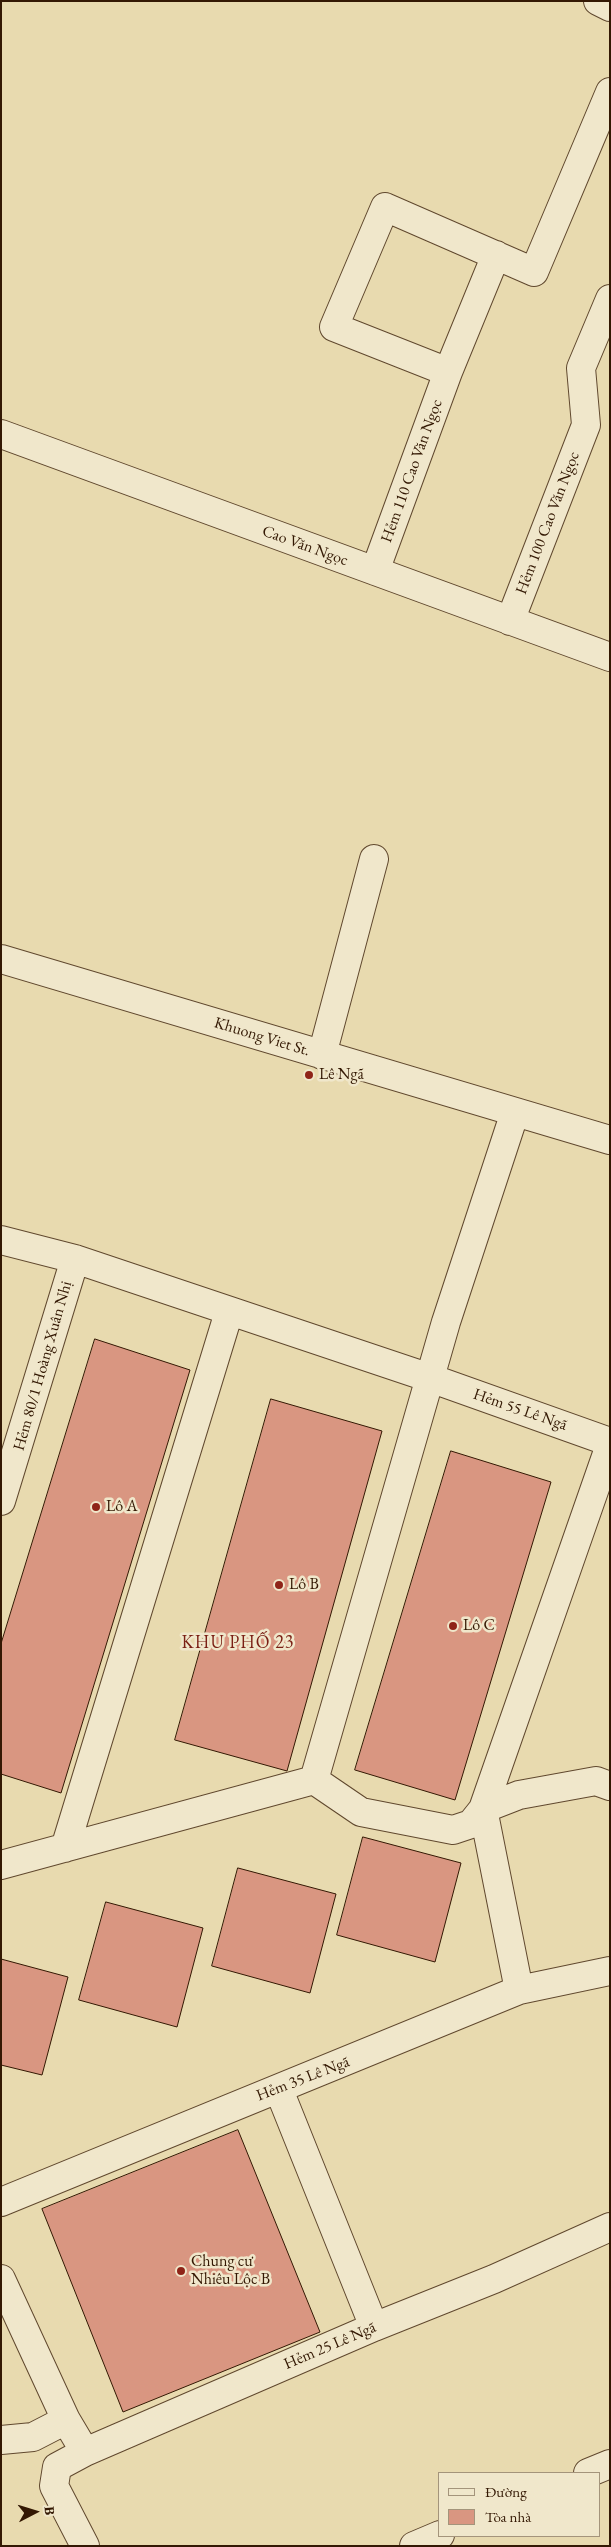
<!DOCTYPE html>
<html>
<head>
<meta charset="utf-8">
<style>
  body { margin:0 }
  #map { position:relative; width:611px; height:2547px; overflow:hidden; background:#e8daaf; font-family:"EB Garamond",serif }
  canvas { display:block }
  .frame { position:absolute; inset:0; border:2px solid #331803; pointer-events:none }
  .legend { position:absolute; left:438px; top:2472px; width:162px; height:65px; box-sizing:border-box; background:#f0e7cb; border:1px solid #a4947b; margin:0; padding:6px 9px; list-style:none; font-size:15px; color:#331803 }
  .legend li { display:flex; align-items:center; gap:10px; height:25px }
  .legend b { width:25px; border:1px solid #a4947b }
  .north { position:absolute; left:10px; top:2487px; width:50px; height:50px; -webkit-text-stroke:4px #f0e7cb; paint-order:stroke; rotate:85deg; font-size:14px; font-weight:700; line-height:20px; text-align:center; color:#331803 }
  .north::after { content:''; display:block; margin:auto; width:18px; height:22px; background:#331803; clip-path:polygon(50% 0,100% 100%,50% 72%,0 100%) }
</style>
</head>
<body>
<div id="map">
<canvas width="611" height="2547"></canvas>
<div class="frame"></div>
<ul class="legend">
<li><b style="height:6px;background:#f0e7cb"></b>Đường</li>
<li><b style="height:14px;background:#d99681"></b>Tòa nhà</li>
</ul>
<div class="north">B</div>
</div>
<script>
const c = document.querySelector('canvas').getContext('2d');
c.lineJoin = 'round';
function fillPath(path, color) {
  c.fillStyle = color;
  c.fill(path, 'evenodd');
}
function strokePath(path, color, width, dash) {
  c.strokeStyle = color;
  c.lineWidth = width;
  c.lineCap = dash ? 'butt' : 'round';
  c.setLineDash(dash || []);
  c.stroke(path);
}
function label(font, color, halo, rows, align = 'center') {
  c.font = font + ' "EB Garamond",serif';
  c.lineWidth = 5;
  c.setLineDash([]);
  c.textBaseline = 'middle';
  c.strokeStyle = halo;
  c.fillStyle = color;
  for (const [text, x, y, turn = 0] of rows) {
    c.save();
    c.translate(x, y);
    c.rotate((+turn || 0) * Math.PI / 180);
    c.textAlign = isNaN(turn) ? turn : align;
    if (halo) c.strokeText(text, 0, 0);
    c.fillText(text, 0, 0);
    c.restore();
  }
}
const building = new Path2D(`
  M 95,1339 L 190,1370 L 61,1793 L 1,1774 L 1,1644 Z
  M 271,1399 L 382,1431 L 287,1771 L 175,1740 Z
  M 451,1451 L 551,1482 L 455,1800 L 355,1770 Z
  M 363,1837 L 461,1863 L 435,1962 L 337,1935 Z
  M 238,1868 L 336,1894 L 310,1993 L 212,1966 Z
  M 106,1902 L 203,1928 L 177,2027 L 79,2000 Z
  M 1,1959 L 68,1977 L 42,2075 L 1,2065 Z
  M 238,2130 L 320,2332 L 123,2412 L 42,2209 Z`);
fillPath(building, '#d99681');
strokePath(building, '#331803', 1);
const minor = new Path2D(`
  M 598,1 L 610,7
  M 448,372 L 334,327 L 385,207 L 534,272 L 610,92
  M 1,434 L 610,657
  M 375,571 L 448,372 L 496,255
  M 510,621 L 586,425 L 581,368 L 610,299
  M 1,959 L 610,1140
  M 322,1055 L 374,859
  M 1,1240 L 75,1259 L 430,1378 L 610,1442
  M 1,1501 L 75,1259
  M 314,1780 L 361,1812 L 453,1830 L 471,1824 L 483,1809 L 519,1795 L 596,1781 L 610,1786
  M 65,1848 L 229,1312
  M 1,1865 L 314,1780 L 446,1322 L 515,1112
  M 519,1990 L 483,1809 L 610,1445
  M 279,2090 L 374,2327
  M 1,2202 L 519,1990 L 610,1971
  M 1,2279 L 66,2420 L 85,2452 L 374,2327 L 494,2279 L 610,2227
  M 1,2440 L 33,2437 L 66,2420
  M 588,2473 L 610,2464
  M 85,2546 L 54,2486 L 57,2467 L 85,2452
  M 414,2546 L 440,2535`);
strokePath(minor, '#60482e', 30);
strokePath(minor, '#f0e7cb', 28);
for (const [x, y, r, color] of [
  [309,1075,5,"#8f2418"],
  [96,1507,5,"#8f2418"],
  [279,1585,5,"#8f2418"],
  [453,1626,5,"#8f2418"],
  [181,2271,5,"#8f2418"]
]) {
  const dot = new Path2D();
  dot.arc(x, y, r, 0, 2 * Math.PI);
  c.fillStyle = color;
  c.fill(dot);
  strokePath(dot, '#f0e7cb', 2);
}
label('16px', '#331803', '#f0e7cb', [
  ["Hẻm 110 Cao Văn Ngọc",412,471,-70],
  ["Hẻm 100 Cao Văn Ngọc",548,523,-69],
  ["Cao Văn Ngọc",305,546,20],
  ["Khuong Viet St.",262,1037,17],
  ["Hẻm 80/1 Hoàng Xuân Nhị",43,1366,-74],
  ["Hẻm 55 Lê Ngã",520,1410,19],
  ["Hẻm 35 Lê Ngã",303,2079,-21],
  ["Hẻm 25 Lê Ngã",330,2346,-23]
]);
label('16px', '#331803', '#f0e7cb', [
  ["Lê Ngã",319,1075],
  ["Lô A",106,1507],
  ["Lô B",289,1585],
  ["Lô C",463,1626],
  ["Chung cư",191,2262],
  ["Nhiêu Lộc B",191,2280]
], 'left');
c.letterSpacing = '1px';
label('18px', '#7a1f14', '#f0e7cb', [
  ["KHU PHỐ 23",238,1643]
]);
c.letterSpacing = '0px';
</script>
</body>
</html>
